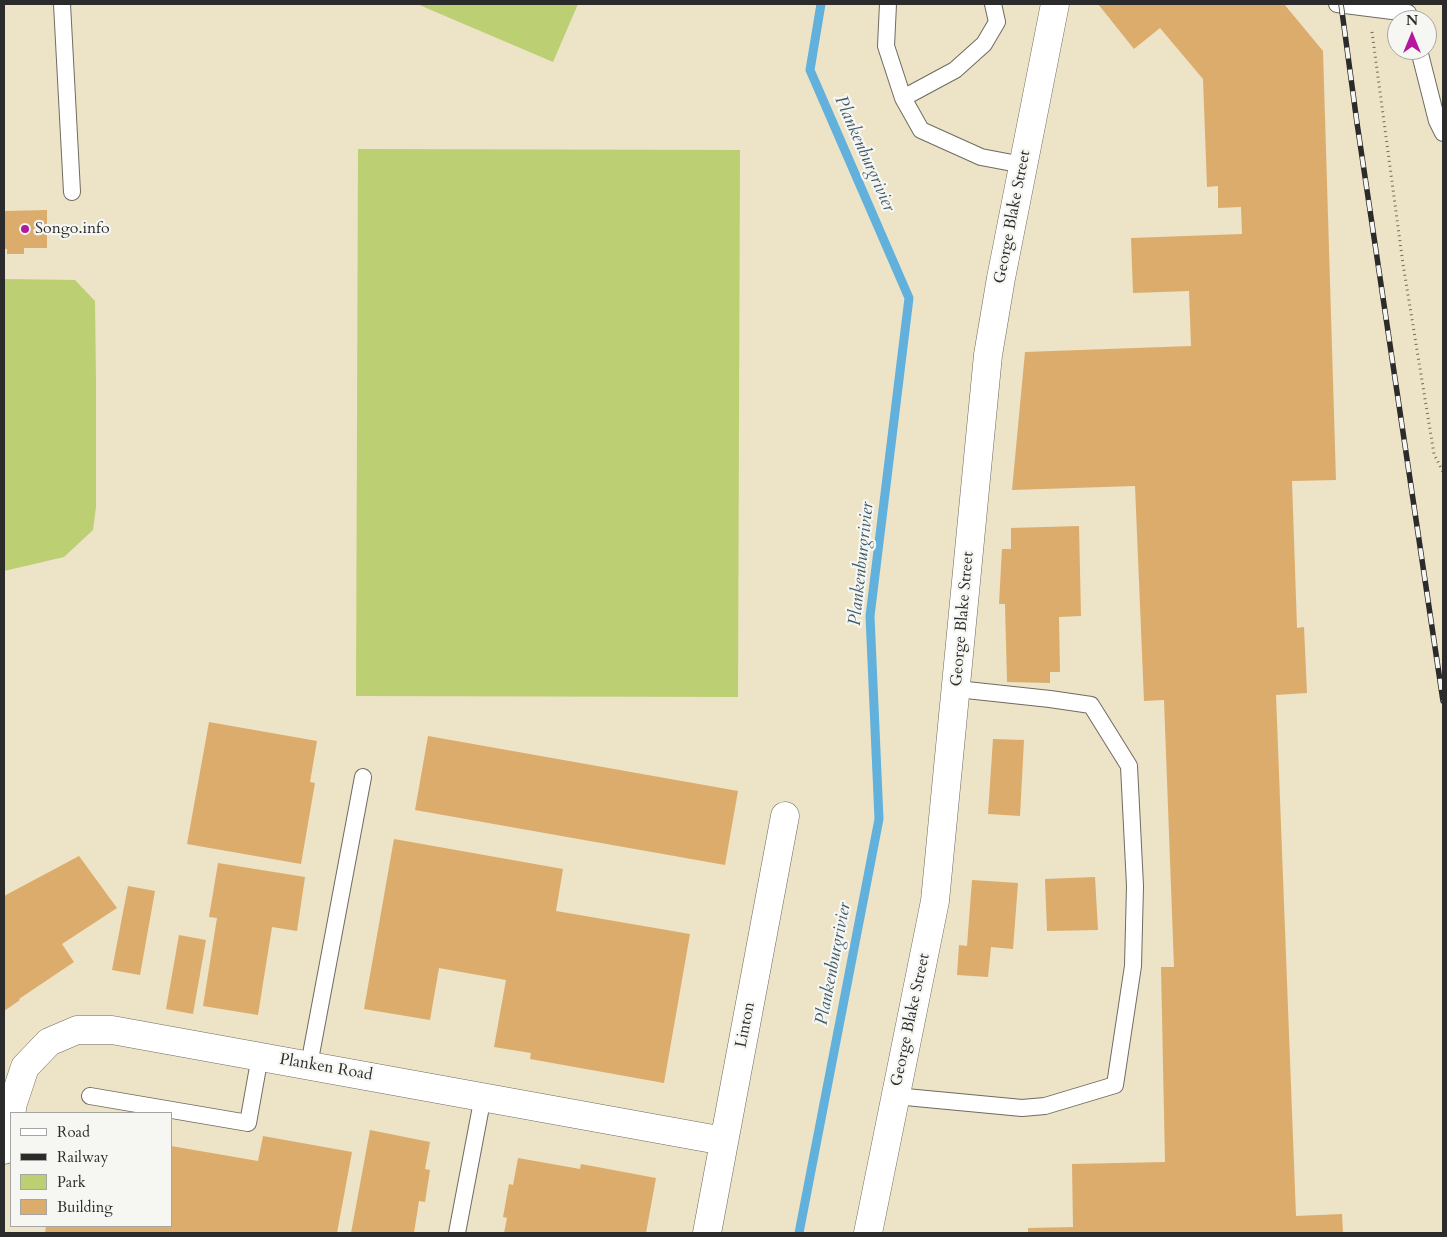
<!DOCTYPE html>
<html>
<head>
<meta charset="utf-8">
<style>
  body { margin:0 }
  #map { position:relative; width:1447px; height:1237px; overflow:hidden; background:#ede3c6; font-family:Cardo,serif }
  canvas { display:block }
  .frame { position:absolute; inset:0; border:5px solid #2b2b2b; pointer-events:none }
  .legend { position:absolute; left:10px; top:1112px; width:162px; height:115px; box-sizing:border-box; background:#f6f6f2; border:1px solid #a5a5a2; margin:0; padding:6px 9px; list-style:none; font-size:15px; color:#2b2b2b }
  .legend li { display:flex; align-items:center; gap:10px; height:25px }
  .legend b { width:25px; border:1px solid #a5a5a2 }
  .north { position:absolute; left:1387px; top:10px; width:50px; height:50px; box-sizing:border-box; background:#f6f6f2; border:1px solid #a5a5a2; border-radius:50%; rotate:0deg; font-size:14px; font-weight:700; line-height:20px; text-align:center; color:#2b2b2b }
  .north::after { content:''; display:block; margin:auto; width:18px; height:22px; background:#b5179e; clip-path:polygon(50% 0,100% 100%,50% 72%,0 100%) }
</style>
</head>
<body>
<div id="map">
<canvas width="1447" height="1237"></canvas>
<div class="frame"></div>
<ul class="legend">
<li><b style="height:6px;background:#fff"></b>Road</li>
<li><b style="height:6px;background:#2b2b2b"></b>Railway</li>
<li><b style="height:14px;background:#bccf73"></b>Park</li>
<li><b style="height:14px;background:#dcac6c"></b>Building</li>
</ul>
<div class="north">N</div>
</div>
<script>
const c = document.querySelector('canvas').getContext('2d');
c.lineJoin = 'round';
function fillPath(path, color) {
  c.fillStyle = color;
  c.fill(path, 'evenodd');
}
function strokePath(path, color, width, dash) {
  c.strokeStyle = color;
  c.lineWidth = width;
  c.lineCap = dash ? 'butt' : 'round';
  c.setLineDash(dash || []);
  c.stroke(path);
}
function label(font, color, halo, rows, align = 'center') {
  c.font = font + ' Cardo,serif';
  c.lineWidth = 4.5;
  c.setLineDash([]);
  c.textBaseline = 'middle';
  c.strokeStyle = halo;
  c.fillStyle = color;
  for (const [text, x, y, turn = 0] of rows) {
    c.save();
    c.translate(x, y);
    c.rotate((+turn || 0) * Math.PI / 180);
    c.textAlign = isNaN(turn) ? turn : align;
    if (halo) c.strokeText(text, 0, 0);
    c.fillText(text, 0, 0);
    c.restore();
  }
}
fillPath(new Path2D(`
  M 417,4 L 578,4 L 553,62 Z
  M 358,149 L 740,150 L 738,697 L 356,696 Z
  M 4,279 L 75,280 L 95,301 L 96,383 L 96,507 L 93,530 L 64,557 L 4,571 Z`), '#bccf73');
strokePath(new Path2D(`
  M 799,1233 L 879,819 L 870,616 L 909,298 L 810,70 L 821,4`), '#61b1dc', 9);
fillPath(new Path2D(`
  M 1098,4 L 1284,4 L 1323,51 L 1336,480 L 1292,481 L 1297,628 L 1304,627 L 1307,693 L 1276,695 L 1296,1216 L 1342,1214 L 1343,1233 L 1028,1233 L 1028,1228 L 1073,1227 L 1072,1164 L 1165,1162 L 1161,967 L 1174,967 L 1164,700 L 1144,701 L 1135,486 L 1012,490 L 1025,352 L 1191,346 L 1189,291 L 1133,293 L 1131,238 L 1242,234 L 1241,207 L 1218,208 L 1218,186 L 1207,187 L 1203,79 L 1160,28 L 1134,49 Z
  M 47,210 L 47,248 L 24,248 L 24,254 L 7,254 L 7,249 L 4,249 L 4,211 Z
  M 1079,526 L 1081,616 L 1059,617 L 1060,672 L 1050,672 L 1050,683 L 1007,682 L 1005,604 L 999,604 L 1002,549 L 1011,549 L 1011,528 Z
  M 209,722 L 317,741 L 310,782 L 315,783 L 301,864 L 187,844 Z
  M 428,736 L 738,791 L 725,865 L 415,810 Z
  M 993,739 L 1024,740 L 1020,816 L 988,814 Z
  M 394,839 L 563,869 L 556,911 L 690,934 L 664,1083 L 530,1059 L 531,1053 L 494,1047 L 506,980 L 439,968 L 430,1020 L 364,1009 Z
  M 79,856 L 117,908 L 62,944 L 74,962 L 19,999 L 20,1000 L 4,1011 L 4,896 Z
  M 218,863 L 305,877 L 297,931 L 272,927 L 258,1015 L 203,1006 L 217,918 L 209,917 Z
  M 1095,877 L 1098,930 L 1047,931 L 1045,879 Z
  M 972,880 L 1018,883 L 1013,949 L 991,947 L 988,977 L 957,975 L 959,945 L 967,946 Z
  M 128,886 L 155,891 L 140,975 L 112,970 Z
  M 179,935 L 206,940 L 193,1014 L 166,1009 Z
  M 370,1130 L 430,1142 L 425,1169 L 430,1170 L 425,1202 L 419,1201 L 414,1233 L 351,1233 Z
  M 263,1136 L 352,1152 L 337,1233 L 45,1233 L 46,1226 L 171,1226 L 171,1146 L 258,1161 Z
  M 518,1158 L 580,1169 L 581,1164 L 656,1178 L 646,1233 L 504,1233 L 507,1218 L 503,1217 L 509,1184 L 513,1185 Z`), '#dcac6c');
const service = new Path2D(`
  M 62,4 L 72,192
  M 888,4 L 886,46 L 903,98 L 921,130 L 981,157 L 1023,165
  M 1337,4 L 1408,13
  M 1419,50 L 1437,121 L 1443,133
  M 903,98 L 955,70 L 984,44 L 997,22 L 993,4
  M 309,1065 L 363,777
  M 90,1096 L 248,1123 L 260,1056
  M 895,1096 L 1022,1108 L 1045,1106 L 1115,1085 L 1133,966 L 1135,886 L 1129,766 L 1091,705 L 1050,699 L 957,689
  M 457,1233 L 483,1096`);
const minor = new Path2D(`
  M 4,1150 L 13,1103 L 25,1067 L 49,1042 L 77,1030 L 112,1030 L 724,1141
  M 707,1233 L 785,816`);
const tertiary = new Path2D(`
  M 868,1233 L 935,901 L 988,355 L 1001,278 L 1055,4`);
strokePath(service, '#6f6b61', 18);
strokePath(minor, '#6f6b61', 29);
strokePath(tertiary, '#6f6b61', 29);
strokePath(new Path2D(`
  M 1372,32 L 1403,264 L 1434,454 L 1443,472`), '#6f6b61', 3, [1, 4]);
strokePath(service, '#fff', 16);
strokePath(minor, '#fff', 28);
strokePath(tertiary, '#fff', 28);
const rail = new Path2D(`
  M 1341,4 L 1357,123 L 1443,701`);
strokePath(rail, '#2b2b2b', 5.5);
strokePath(rail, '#f6f6f2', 4, [11]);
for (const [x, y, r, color] of [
  [25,229,5,"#b5179e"]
]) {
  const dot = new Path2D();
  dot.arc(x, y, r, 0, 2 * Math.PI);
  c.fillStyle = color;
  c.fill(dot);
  strokePath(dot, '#f6f6f2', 2);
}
label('16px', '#2b2b2b', '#f6f6f2', [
  ["George Blake Street",1013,217,-79],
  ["George Blake Street",963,619,-85],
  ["George Blake Street",911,1020,-78],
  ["Linton",746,1025,-79],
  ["Planken Road",326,1068,10]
]);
label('16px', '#2b2b2b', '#f6f6f2', [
  ["Songo.info",35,229]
], 'left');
label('italic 18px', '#3e5a69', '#f6f6f2', [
  ["Plankenburgrivier",864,154,66],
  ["Plankenburgrivier",862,564,-84],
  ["Plankenburgrivier",834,964,-79]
]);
</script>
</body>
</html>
